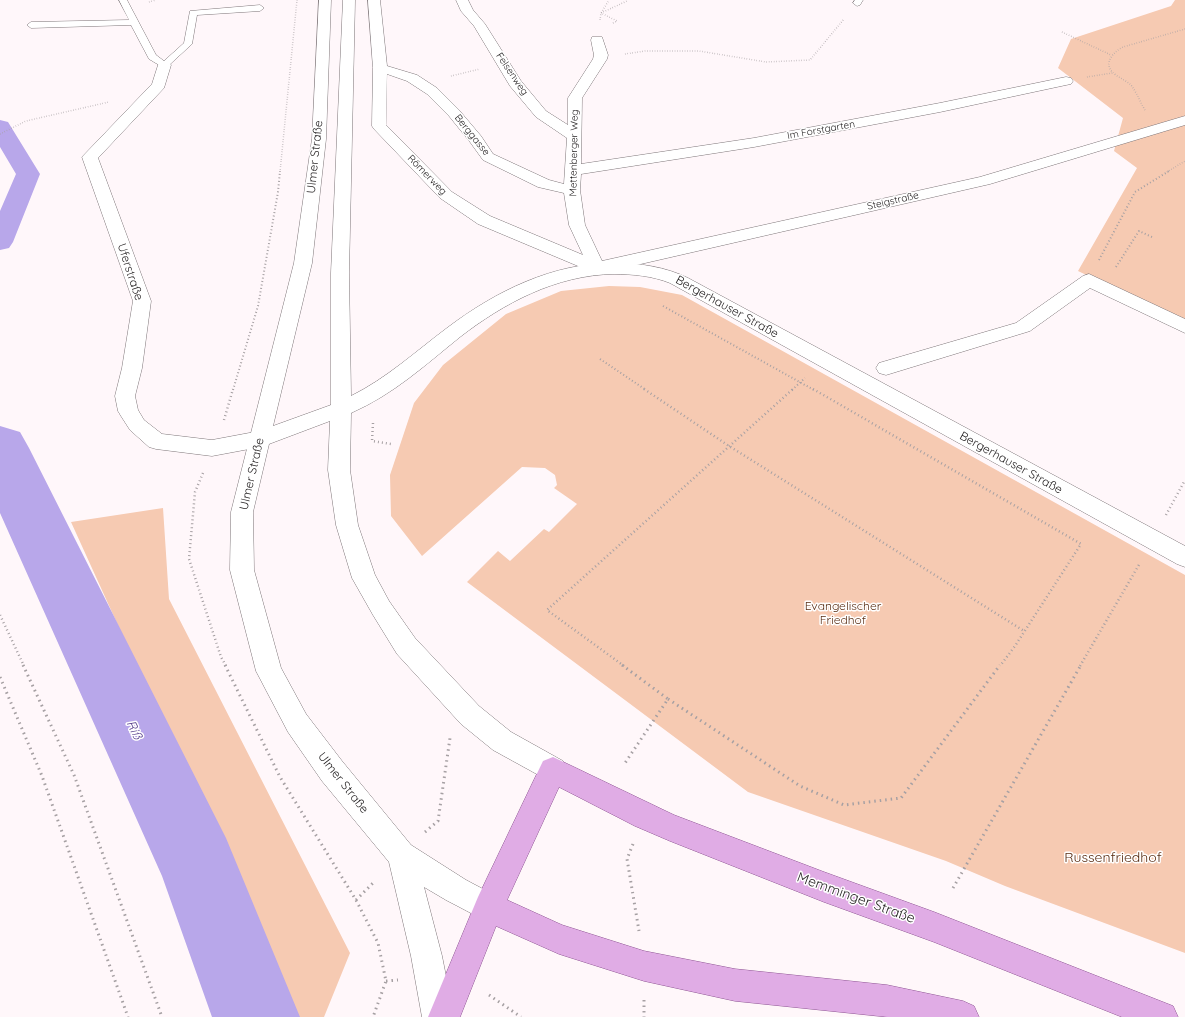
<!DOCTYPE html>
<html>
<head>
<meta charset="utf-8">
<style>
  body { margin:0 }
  canvas { display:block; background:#fff7fa }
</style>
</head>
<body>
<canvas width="1185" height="1017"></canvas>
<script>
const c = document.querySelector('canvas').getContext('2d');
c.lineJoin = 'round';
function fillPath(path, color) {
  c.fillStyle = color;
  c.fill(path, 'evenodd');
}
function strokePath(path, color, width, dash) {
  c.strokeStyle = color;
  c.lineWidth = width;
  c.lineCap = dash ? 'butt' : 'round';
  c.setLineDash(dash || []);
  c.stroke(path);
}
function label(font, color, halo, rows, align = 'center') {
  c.font = font + ' Quicksand,sans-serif';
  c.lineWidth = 3;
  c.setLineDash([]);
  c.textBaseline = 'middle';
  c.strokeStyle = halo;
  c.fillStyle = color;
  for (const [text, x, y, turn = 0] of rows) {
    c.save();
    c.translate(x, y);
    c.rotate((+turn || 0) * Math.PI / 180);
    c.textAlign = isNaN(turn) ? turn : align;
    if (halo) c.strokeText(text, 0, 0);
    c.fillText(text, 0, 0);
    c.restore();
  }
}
fillPath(new Path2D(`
  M 1175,0 L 1185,0 L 1185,322 L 1078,271 L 1137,168 L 1114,151 L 1123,118 L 1058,68 L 1071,39 L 1171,6 Z
  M 609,286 L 640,287 L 682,295 L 1185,575 L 1185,953 L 1005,886 L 946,861 L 748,792 L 467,582 L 498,551 L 510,561 L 544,529 L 549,532 L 577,504 L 554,488 L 557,485 L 555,475 L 545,468 L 522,467 L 422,556 L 391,516 L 390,475 L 414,403 L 443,365 L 506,314 L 561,291 Z
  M 163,508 L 169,599 L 350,953 L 324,1017 L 296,1017 L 71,522 Z`), '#f6cab2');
fillPath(new Path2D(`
  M 0,120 L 8,122 L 40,174 L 13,242 L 9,248 L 0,250 L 0,211 L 16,174 L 0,147 Z`), '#b8a7ea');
fillPath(new Path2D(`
  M 0,426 L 20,432 L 29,448 L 226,838 L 300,1017 L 212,1017 L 162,876 L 0,513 Z`), '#b8a7ea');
const lane = new Path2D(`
  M 119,0 L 127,0 L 156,55 L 164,61 L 184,43 L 190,11 L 260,5 L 264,8 L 260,11 L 197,15 L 192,44 L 167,67 L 164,68 L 149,59 L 131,25 L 31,28 L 27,25 L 31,22 L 129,20 Z
  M 855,0 L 863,0 L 860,5 L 857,6 L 853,3 Z`);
const street = new Path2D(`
  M 368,0 L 380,0 L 387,66 L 417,75 L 437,88 L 459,110 L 481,136 L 493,154 L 549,180 L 564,184 L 567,138 L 536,117 L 510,86 L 474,26 L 461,11 L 456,0 L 468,0 L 473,10 L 485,24 L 521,81 L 546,111 L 568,125 L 568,98 L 593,59 L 594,55 L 591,40 L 592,37 L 602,37 L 608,55 L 607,59 L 582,98 L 581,164 L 754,138 L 940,103 L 1066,77 L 1071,78 L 1073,81 L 1071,84 L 1066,85 L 940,112 L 754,147 L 581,174 L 580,190 L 585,225 L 602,261 L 980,177 L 1185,116 L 1185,125 L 990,184 L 597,274 L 478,224 L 440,198 L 374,129 L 372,126 L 373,68 ZM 387,74 L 407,81 L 427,94 L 449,116 L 470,142 L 483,160 L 538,187 L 564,193 L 569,225 L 583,255 L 490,216 L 452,192 L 386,125 Z
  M 164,61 L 169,62 L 171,65 L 164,88 L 98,158 L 151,301 L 142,368 L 135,396 L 138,410 L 144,420 L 162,434 L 212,440 L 260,431 L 267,433 L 270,439 L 267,445 L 260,447 L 212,456 L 156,449 L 149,447 L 130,430 L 121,416 L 118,411 L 115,396 L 122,368 L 133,301 L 82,157 L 152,84 L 159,62 Z
  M 1089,274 L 1185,319 L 1185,333 L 1090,288 L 1030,331 L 886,375 L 879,373 L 876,368 L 879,363 L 1016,323 L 1083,276 Z`);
const secondary = new Path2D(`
  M 319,0 L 331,0 L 326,139 L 312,263 L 273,426 L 331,405 L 331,273 L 343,0 L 355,0 L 349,273 L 351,396 C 387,378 415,352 447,328 C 496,291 553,263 614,263 C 639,263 666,267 688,278 L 1185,546 L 1185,567 L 1177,564 L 670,283 C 653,276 632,274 614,274 C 556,275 504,303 460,337 C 424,366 394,394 351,413 L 350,470 L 358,525 L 375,575 L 389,601 L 415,638 L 479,706 L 511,732 L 563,761 L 567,770 L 563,779 L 553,783 L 493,750 L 461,724 L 397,654 L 373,615 L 352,578 L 336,525 L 328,470 L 330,421 L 269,444 L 253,512 L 254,570 L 281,668 L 306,714 L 342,761 L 411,845 L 466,880 L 498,897 L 503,907 L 498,917 L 488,922 L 446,900 L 424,887 L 442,956 L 454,1017 L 422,1017 L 411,956 L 389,862 L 322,781 L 288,732 L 256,671 L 230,570 L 231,512 L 294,263 L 312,139 Z`);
const primary = new Path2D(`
  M 553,757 L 674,815 L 824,872 L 934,912 L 1173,1006 L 1178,1017 L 1122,1017 L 934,942 L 824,902 L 670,841 L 635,826 L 559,787 L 507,900 L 562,925 L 644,951 L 735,969 L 887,985 L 963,1001 L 974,1006 L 979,1017 L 888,1017 L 735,1001 L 644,981 L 559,954 L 496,926 L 460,1017 L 428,1017 L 478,897 L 543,761 Z`);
strokePath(lane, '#7e7679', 1);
strokePath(street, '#7e7679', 1);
strokePath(secondary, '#7e7679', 1);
strokePath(primary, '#8f5694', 1);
strokePath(new Path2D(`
  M 149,2 L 156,0
  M 600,20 L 601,13 L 609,0
  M 613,23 L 617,21 L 601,13 L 627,1 L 626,0
  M 1062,32 L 1111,55
  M 625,54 L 645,51 L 699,51 L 766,62 L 810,60 L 844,19
  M 451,76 L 480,69
  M 1087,77 L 1112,73
  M 1145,110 C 1140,102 1137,93 1131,85 C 1127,81 1121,79 1116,75 C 1102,66 1111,53 1123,47 L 1185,29
  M 0,134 L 26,121 L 109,102
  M 280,172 L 297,0
  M 1167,172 L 1185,161`), '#a6a0a3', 1.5, [0.5, 2]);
strokePath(new Path2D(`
  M 1099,260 L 1135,192 L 1169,171
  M 1116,267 L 1139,231 L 1152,237
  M 663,306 L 814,390
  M 600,359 L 646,390
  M 233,390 L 258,306 L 278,192 L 280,171
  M 792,390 L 805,378`), '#a6a0a3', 2, [1, 2.5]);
strokePath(new Path2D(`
  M 644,389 L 729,446 L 1024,631
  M 813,389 L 1081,544 L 1015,646 L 1000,666
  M 224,420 L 233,389
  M 373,423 L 372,441 L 391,444
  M 203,473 L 195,492 L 189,559 L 221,657 L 226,666
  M 1166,515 L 1185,480
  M 0,615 L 24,666
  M 624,666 L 547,610 L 793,389
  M 1080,666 L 1140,563`), '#a6a0a3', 2.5, [1, 3]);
strokePath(new Path2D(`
  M 23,665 L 74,775 L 162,1017
  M 225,665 L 280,777 L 356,900 L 378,943 L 386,981 L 373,1017
  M 622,665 L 668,699 L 625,763
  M 0,677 L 42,776 L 128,1017
  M 668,699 L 800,786 L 844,805 L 901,798 L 1000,665
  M 425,832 L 438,821 L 450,738
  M 633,844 L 627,859 L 639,931
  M 953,888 L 1081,665
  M 356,900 L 374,882
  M 386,981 L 398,980
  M 489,995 L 521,1017
  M 644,1000 L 644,1017`), '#a6a0a3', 3, [1.5, 4]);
fillPath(lane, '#fff');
fillPath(street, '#fff');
fillPath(secondary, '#fff');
fillPath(primary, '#e0ace5');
label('10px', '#201d1e', '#fff', [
  ["Felsenweg",512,74,56],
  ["Im Forstgarten",821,130,-10],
  ["Berggasse",472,135,51],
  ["Mettenberger Weg",574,153,-89],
  ["Römerweg",427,175,46],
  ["Steigstraße",893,201,-13]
]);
label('12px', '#201d1e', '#fff', [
  ["Ulmer Straße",315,157,-84],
  ["Uferstraße",130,272,72],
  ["Bergerhauser Straße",727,307,29],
  ["Bergerhauser Straße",1011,463,29],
  ["Ulmer Straße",252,474,-77],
  ["Ulmer Straße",343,783,52]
]);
label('12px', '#592d13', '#fff', [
  ["Evangelischer",843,606],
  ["Friedhof",843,620]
]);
label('italic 13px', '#563d8b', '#fff', [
  ["Riß",134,730,65]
]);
label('14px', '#592d13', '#fff', [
  ["Russenfriedhof",1113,858]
]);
label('14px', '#201d1e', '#fff', [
  ["Memminger Straße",856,898,20]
]);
</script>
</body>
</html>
